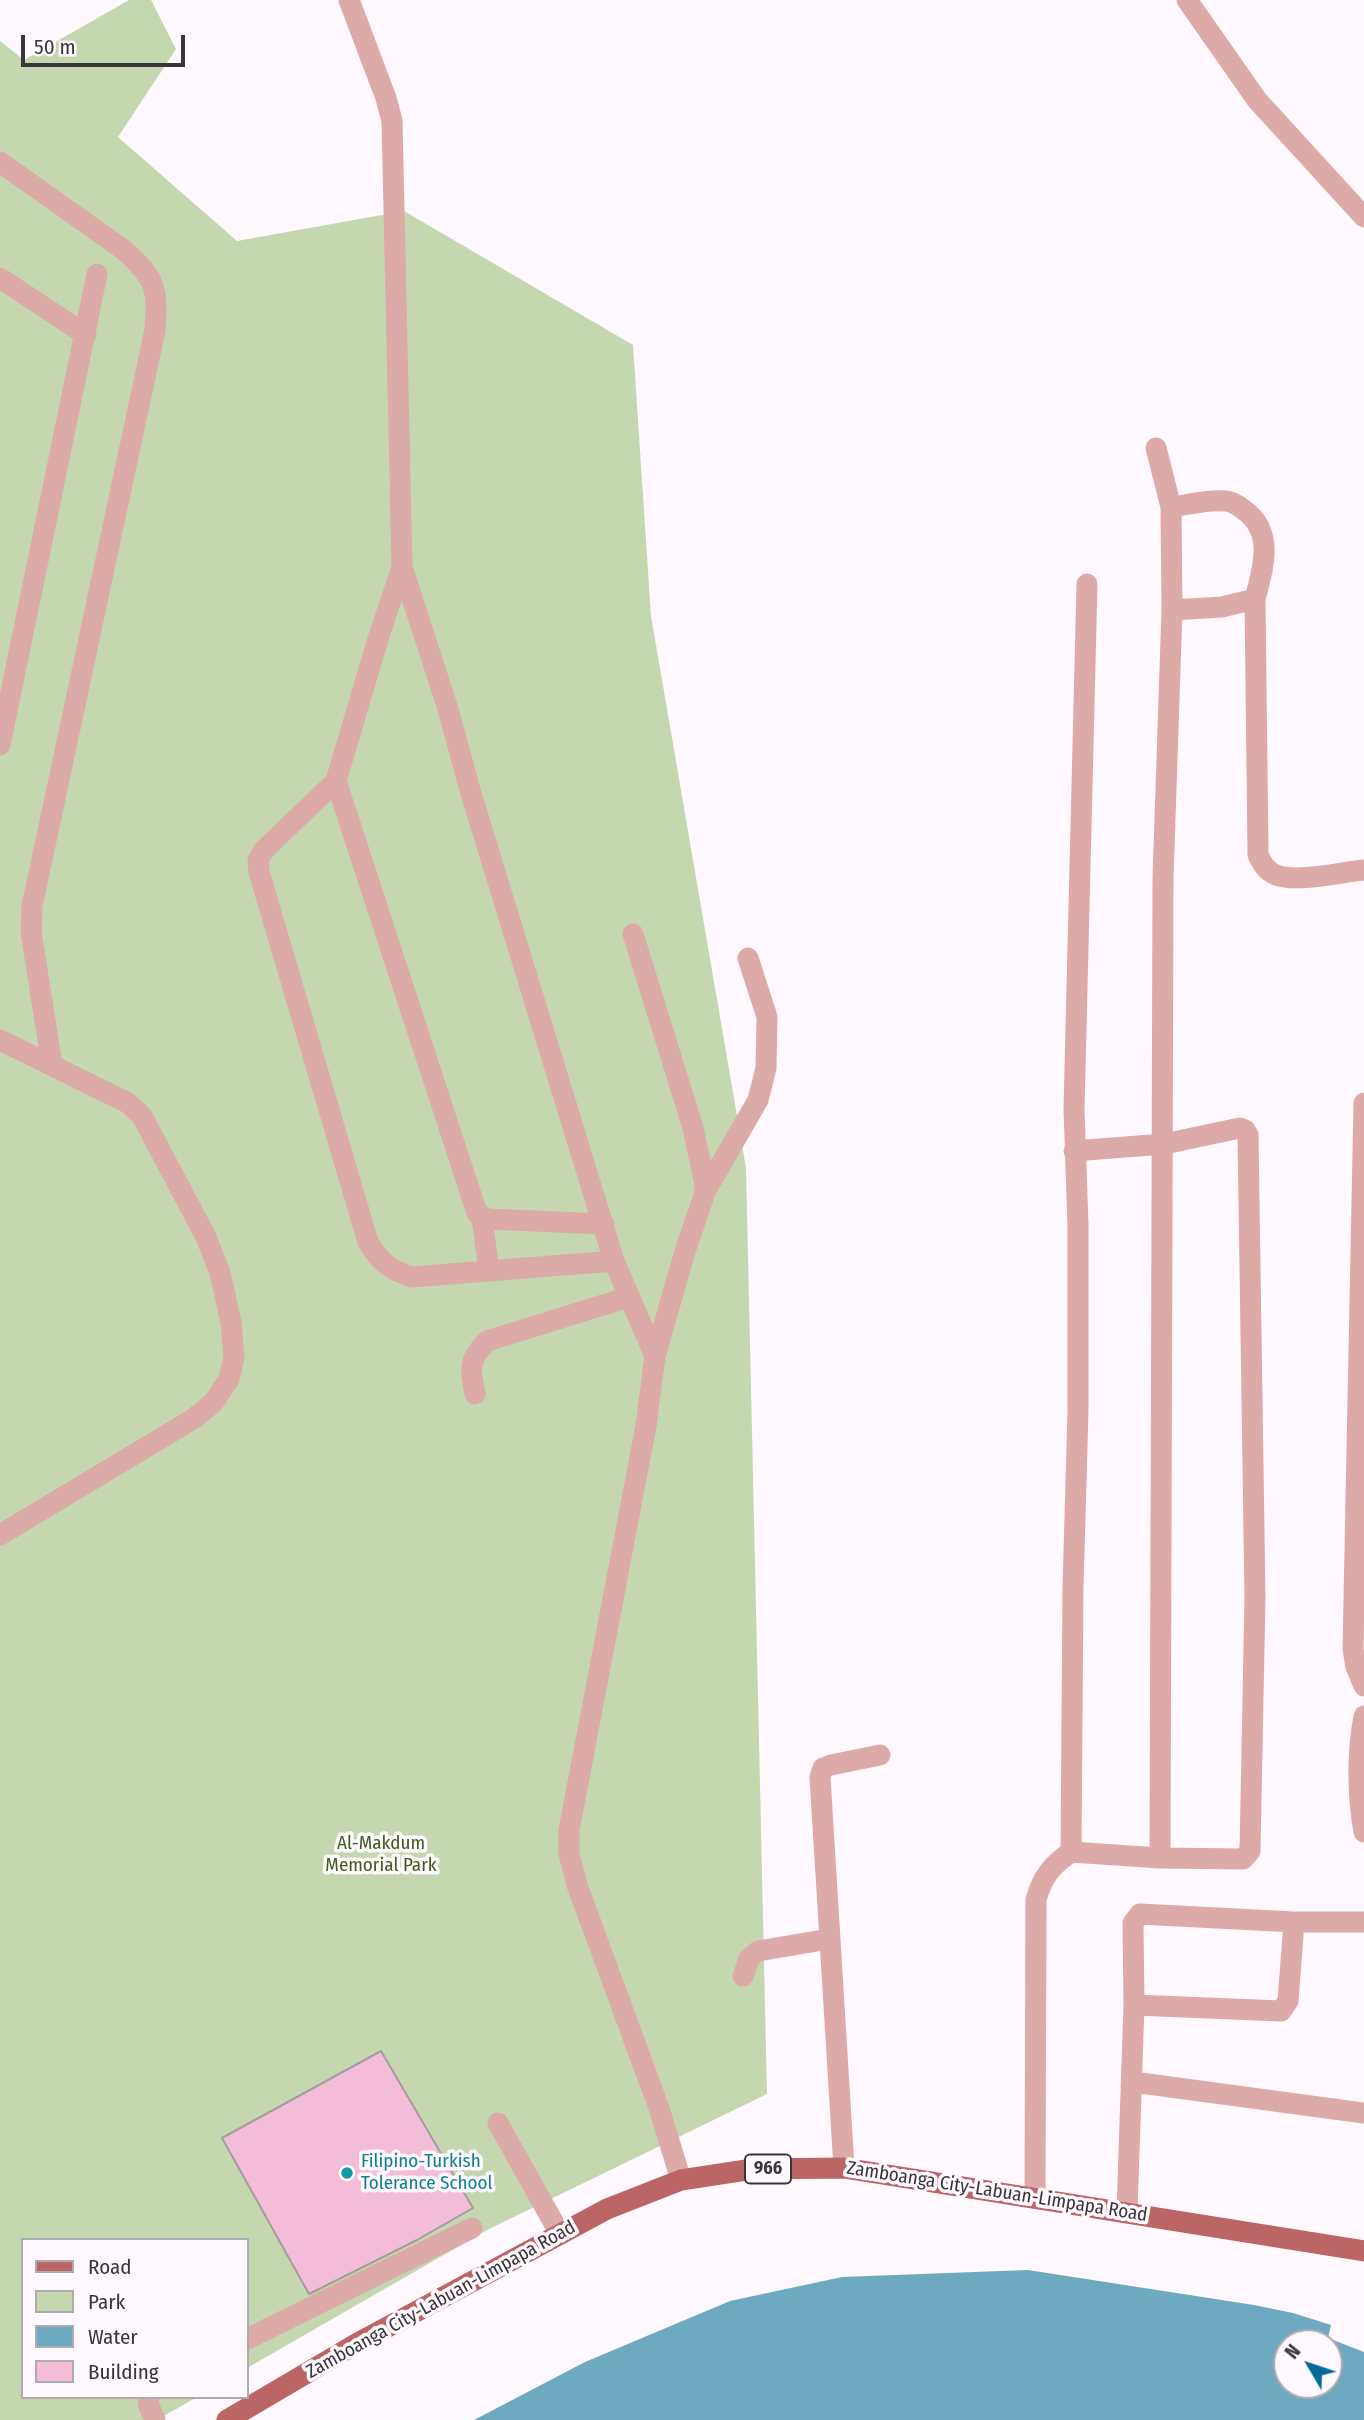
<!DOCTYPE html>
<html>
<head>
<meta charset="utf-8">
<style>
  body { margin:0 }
  #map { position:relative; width:1364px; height:2420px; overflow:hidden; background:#fff8ff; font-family:"Fira Sans Condensed",sans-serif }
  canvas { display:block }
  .legend { position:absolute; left:21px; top:2238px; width:228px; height:161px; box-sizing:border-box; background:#fff8ff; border:2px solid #afaaaf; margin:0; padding:9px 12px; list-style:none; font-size:21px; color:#383638 }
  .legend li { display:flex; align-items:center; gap:14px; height:35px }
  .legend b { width:35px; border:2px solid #afaaaf }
  .north { position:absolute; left:1273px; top:2329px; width:70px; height:70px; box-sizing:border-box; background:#fff8ff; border:2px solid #afaaaf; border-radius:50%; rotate:309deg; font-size:19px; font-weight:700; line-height:28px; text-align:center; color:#383638 }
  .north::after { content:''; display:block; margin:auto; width:24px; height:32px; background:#046a98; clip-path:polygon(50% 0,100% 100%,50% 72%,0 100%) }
  .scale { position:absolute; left:21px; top:35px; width:164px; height:32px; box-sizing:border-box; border:4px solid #383638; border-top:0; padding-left:9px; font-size:21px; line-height:24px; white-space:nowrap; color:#383638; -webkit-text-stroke:5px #fff8ff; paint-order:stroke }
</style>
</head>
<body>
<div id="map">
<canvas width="1364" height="2420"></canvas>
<ul class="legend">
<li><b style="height:9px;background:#bb6564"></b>Road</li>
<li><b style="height:19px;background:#c4d7af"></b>Park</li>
<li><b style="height:19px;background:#6daabf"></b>Water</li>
<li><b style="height:19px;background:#f3bdd7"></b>Building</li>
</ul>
<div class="north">N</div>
<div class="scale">50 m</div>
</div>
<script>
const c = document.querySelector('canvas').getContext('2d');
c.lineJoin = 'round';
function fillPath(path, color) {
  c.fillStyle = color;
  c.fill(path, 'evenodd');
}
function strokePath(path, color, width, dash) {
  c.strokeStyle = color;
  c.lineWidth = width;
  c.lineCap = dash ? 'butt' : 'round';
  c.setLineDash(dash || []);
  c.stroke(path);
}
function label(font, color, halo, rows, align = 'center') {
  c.font = font + ' "Fira Sans Condensed",sans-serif';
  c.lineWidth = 7;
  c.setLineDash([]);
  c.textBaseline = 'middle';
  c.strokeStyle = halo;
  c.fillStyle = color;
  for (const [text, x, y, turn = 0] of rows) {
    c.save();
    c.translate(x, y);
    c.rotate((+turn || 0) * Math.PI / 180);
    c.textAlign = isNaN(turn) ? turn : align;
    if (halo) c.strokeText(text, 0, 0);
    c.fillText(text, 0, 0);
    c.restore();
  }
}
fillPath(new Path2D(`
  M 129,0 L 151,0 L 176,49 L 118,137 L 237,241 L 404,211 L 633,345 L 651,616 L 746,1168 L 767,2094 L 489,2229 L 247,2368 L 247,2240 L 23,2240 L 23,2397 L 197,2397 L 157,2420 L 0,2420 L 0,41 L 24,60 Z`), '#c4d7af');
fillPath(new Path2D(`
  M 1028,2270 L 1254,2305 L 1293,2313 L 1331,2325 L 1328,2338 L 1364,2352 L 1364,2420 L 474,2420 L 585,2362 L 730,2301 L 842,2277 ZM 1287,2343 L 1329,2343 L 1329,2385 L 1287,2385 Z`), '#6daabf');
const building = new Path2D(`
  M 381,2051 L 473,2208 L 417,2240 L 309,2294 L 222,2138 Z`);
fillPath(building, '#f3bdd7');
strokePath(building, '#a49c9f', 2);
strokePath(new Path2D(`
  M 349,0 L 386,98 L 392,121 L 402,567 L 448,709 L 470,790 L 614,1261 L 655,1356 L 646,1426 L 569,1830 L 569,1854 L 577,1885 L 659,2108 L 681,2180
  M 1187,0 L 1257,100 L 1364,217
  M 0,162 L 124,250 C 156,279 158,288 155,330 L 32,906 L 31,932 L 52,1065
  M 0,278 L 86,335
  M 1156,448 L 1171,507 L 1172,610 L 1163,878 L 1160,1858
  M 1171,507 C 1188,505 1208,499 1225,501 C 1232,501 1239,506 1244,510 C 1275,532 1263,568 1255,599 L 1222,607 L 1172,610
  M 1255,599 L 1258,855 C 1262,863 1266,871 1276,875 C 1297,883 1341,872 1364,870
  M 0,745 L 97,274
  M 336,781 L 378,639 L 402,567
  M 633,934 L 693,1128 L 706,1190 L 686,1248 L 655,1356
  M 0,1040 L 128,1103 L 142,1116 L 206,1237 L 220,1273 L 231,1322 L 234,1357 L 229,1379 L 213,1403 L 193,1419 L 0,1535
  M 1364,1103 L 1353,1649 L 1356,1667 L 1364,1686
  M 706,1190 L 758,1100 L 766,1068 L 767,1017 L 748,958
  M 482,1218 L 489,1271
  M 604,1224 L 487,1219 L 477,1213 L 336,781 L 264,850 L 258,860 L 259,872 L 368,1242 C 380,1262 390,1270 412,1277 L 614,1261
  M 475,1394 C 470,1369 468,1360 487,1341 L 629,1297
  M 1364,1716 C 1357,1755 1357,1792 1364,1832
  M 1071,1852 L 1160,1858 L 1243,1859 L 1250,1851 L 1255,1597 L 1248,1135 L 1245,1130 L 1240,1128 L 1164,1144 L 1074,1151
  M 743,1976 L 749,1959 L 758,1951 L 829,1939
  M 1134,2005 L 1281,2011 L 1288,2001 L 1294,1922
  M 1133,2082 L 1364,2113
  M 498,2123 L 560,2234
  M 844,2168 L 820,1777 L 823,1768 L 831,1765 L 880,1755
  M 1035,2198 L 1036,1900 C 1042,1877 1052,1865 1071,1852 L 1073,1587 L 1078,1411 L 1078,1225 L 1074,1109 L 1087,584
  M 1127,2211 L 1134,2005 L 1133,1923 L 1140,1914 L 1294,1922 L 1364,1922
  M 247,2339 L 472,2228
  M 148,2397 L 149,2406 L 155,2420`), '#dcaba8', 21);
strokePath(new Path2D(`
  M 227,2420 L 356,2344 L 607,2209 L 681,2180 L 753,2169 L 844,2168 L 1364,2251`), '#bb6564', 21);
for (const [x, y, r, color] of [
  [347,2173,7,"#0f9aa8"]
]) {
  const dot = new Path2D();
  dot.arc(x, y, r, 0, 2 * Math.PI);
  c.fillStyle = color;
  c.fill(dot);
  strokePath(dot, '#fff8ff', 2.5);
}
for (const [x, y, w] of [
  [768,2169,46]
]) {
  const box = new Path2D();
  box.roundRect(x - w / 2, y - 14.5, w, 29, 5);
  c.fillStyle = '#fff8ff';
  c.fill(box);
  strokePath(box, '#383638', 2);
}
label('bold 18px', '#383638', null, [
  ["966",768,2169]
]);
label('19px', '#415d18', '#fff8ff', [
  ["Al-Makdum",381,1844],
  ["Memorial Park",381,1866]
]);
label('19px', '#0d838f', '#fff8ff', [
  ["Filipino-Turkish",361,2162],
  ["Tolerance School",361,2184]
], 'left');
label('19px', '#383638', '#fff8ff', [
  ["Zamboanga City-Labuan-Limpapa Road",997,2192,9],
  ["Zamboanga City-Labuan-Limpapa Road",441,2300,-29]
]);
</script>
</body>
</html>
